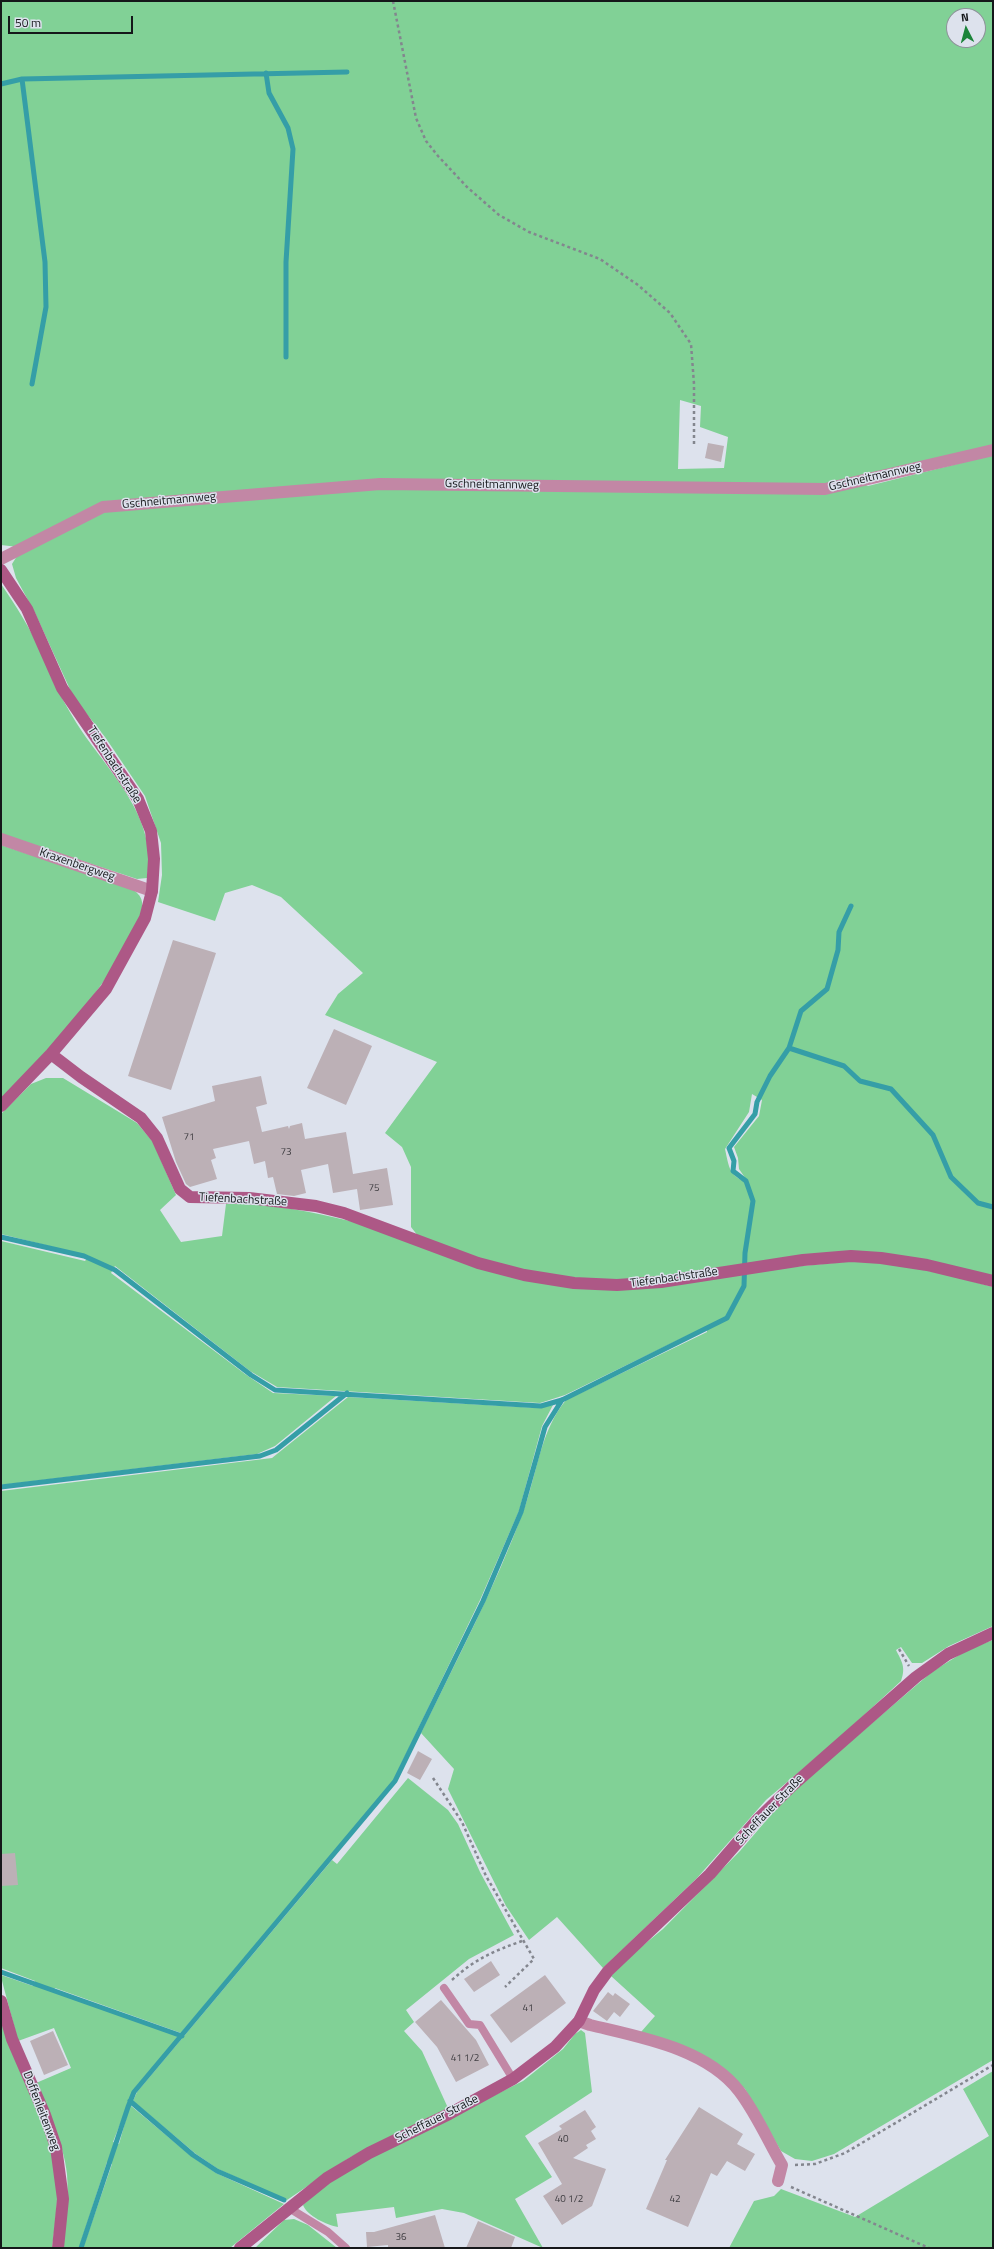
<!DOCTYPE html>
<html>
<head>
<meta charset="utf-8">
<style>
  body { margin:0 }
  #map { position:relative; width:994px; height:2249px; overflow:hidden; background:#dde2ed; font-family:"Titillium Web",sans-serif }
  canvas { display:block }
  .frame { position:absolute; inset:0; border:2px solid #15171a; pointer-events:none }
  .north { position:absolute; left:946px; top:8px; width:40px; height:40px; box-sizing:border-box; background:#dde2ed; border:1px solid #8d9199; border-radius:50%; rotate:354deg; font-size:11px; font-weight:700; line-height:16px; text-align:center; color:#15171a }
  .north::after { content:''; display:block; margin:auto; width:14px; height:18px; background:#1c843a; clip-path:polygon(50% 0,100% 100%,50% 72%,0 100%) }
  .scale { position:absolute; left:8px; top:16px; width:125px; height:18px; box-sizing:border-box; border:2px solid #15171a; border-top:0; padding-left:5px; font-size:12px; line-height:14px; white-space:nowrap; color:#15171a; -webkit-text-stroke:3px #dde2ed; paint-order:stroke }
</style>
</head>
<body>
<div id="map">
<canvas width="994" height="2249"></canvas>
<div class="frame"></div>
<div class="north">N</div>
<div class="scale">50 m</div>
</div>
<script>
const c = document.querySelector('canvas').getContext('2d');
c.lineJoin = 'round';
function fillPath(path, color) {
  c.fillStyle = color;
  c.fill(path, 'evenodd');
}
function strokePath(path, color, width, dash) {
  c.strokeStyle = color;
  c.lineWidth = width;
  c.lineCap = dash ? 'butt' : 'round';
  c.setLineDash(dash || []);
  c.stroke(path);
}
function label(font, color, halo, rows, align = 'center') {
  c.font = font + ' "Titillium Web",sans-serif';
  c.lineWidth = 3;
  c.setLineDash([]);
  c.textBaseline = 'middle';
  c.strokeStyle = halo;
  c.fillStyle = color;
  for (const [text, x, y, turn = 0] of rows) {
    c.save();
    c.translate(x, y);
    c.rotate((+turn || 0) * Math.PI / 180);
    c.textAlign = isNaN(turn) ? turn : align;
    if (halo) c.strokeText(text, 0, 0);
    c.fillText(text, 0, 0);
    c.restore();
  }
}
fillPath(new Path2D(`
  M 1,1 L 993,1 L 993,446 L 853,479 L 868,486 L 993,455 L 993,1278 L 890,1254 L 664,1277 L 616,1280 L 575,1278 L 528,1271 L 478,1258 L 418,1236 L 411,1227 L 411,1167 L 402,1147 L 385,1133 L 437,1062 L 325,1015 L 338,994 L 363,973 L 281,897 L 252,885 L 225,893 L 215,921 L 158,902 L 162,875 L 161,843 L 145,796 L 105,737 L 74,698 L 35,613 L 16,578 L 12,564 L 17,556 L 18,547 L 1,545 ZM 954,16 L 978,16 L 978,40 L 954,40 ZM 680,400 L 701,406 L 700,427 L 728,437 L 724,468 L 678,469 ZM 752,1094 L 762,1100 L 759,1116 L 734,1147 L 738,1158 L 739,1169 L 748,1182 C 729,1177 729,1167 725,1149 L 749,1112 Z
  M 1,584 C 16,606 30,628 41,652 C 47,665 51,679 58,691 C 66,705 74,720 83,733 C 114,777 158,821 147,878 L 137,879 L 1,834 Z
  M 1,845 L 131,888 C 136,892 141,895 142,902 C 147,935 57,1045 32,1070 C 22,1080 11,1090 1,1099 Z
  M 46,1078 L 63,1078 L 137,1123 L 153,1142 L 176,1195 L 160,1210 L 181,1242 L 222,1236 L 226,1204 C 267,1203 310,1211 350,1221 L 574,1288 L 854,1261 C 902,1263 946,1274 993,1287 L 993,1626 L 949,1646 L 922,1663 L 912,1663 L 901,1647 L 896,1650 C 902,1662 906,1667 901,1681 L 838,1739 L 766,1800 L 697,1878 L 603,1968 L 557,1917 L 529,1940 L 506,1906 L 448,1789 L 454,1769 L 421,1733 C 456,1661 495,1588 523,1512 C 537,1475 540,1431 566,1400 L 707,1332 L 707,1326 L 565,1395 L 540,1403 L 277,1387 L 250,1371 L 115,1266 L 111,1273 L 245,1374 L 273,1393 L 336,1396 L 275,1446 L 257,1454 L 1,1485 L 1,1241 L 85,1261 L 89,1256 L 1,1234 L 1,1114 L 31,1084 Z
  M 348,1397 L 538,1408 L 553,1405 L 542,1426 L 519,1511 L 480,1600 L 393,1781 L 181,2033 L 55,1988 L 53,1992 L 179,2036 L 134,2089 L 113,2142 L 119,2144 L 130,2105 L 191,2156 L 216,2173 L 284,2204 L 230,2248 L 83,2248 L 112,2164 L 107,2162 L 79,2248 L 62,2248 C 65,2223 69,2199 67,2174 C 64,2143 47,2111 36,2083 L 71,2068 L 54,2028 L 18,2041 L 1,1977 L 1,1975 L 33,1986 L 35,1981 L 1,1968 L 1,1491 L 272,1458 Z
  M 993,1640 L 993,2060 L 834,2154 L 812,2161 L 795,2159 L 781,2151 L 745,2089 L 716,2065 L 641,2032 L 655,2016 L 611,1976 L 630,1956 L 663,1929 L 740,1851 L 776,1809 L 810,1776 L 933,1671 L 969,1649 Z
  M 408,1778 L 448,1810 L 458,1824 L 480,1872 L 514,1935 L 469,1959 L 406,2010 L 414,2022 L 404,2031 L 422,2051 L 448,2108 L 349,2158 L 287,2200 L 218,2169 L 196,2154 L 133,2101 L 137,2092 L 332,1860 L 337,1864 Z
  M 1,2021 C 15,2069 46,2111 55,2160 C 60,2190 56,2218 52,2248 L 1,2248 Z
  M 581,2030 L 585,2033 L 592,2092 L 525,2136 L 552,2177 L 515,2199 L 543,2248 L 464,2213 L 442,2209 L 396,2218 L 394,2207 L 336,2214 L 338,2227 C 327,2225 307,2216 303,2205 L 327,2183 L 368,2158 L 523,2081 L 563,2049 L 575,2034 Z
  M 993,2071 L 993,2248 L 729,2248 L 754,2201 L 774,2196 L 781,2189 L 855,2217 L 989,2136 L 963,2089 Z
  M 294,2219 L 308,2225 L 337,2248 L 255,2248 L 284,2220 Z`), '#81d196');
strokePath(new Path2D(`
  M 266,73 L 269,93 L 288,128 L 293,149 L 286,262 L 286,357
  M 22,79 L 45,262 L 46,307 L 32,384
  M 1,84 L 22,79 L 347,72
  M 789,1048 L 844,1066 L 860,1081 L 891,1089 L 933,1135 L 951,1177 L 978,1203 L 993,1207
  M 1,1237 L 84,1256 L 115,1270 L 251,1375 L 275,1390 L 541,1406 L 562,1400 L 727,1318 L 744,1286 L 745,1253 L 753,1201 L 746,1181 L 733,1171 L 734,1161 L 729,1148 L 755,1114 L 757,1102 L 770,1076 L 789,1048 L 801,1011 L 827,989 L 838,950 L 839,932 L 851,906
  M 1,1487 L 260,1456 L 276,1450 L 347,1393
  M 1,1972 L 182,2036
  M 130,2101 L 193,2155 L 217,2171 L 284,2200
  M 81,2248 L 128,2107 L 134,2092 L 395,1781 L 483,1601 L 521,1512 L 545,1427 L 562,1400`), '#359ea7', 5);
fillPath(new Path2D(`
  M 708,443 L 724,446 L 721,462 L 705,458 Z
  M 173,940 L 216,953 L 171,1090 L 128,1076 Z
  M 334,1029 L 372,1046 L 346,1105 L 307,1088 Z
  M 261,1076 L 267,1104 L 256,1107 L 262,1132 L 288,1126 L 289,1129 L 290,1126 L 302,1123 L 305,1139 L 346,1132 L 353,1174 L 387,1168 L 393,1205 L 360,1210 L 357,1189 L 333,1193 L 328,1164 L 301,1170 L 306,1193 L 294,1196 L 277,1194 L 273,1177 L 268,1178 L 265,1161 L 254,1164 L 249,1141 L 213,1149 L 216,1158 L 211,1160 L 217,1179 L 190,1187 L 186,1184 L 176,1162 L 162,1117 L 215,1101 L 212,1086 Z
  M 418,1751 L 432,1759 L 420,1780 L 407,1773 Z
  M 15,1853 L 18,1885 L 1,1886 L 1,1854 Z
  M 491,1961 L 500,1975 L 474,1992 L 464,1979 Z
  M 545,1975 L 566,2003 L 511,2043 L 490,2015 Z
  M 608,1992 L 613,1996 L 615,1993 L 630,2004 L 620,2017 L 614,2012 L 607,2021 L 593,2011 Z
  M 441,2000 L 476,2040 L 489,2065 L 456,2082 L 437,2047 L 415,2022 Z
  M 53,2031 L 68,2065 L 44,2075 L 30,2041 Z
  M 699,2107 L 743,2134 L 737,2144 L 755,2154 L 745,2171 L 727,2161 L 717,2176 L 711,2173 L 688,2227 L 646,2209 L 667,2160 L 665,2160 Z
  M 585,2110 L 596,2127 L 591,2131 L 596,2139 L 586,2145 L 588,2148 L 573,2158 L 606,2169 L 592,2206 L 562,2225 L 543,2196 L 562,2184 L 538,2143 L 562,2129 L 559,2126 Z
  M 435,2215 L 445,2248 L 388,2248 L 388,2245 L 367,2247 L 366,2232 L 374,2232 Z
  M 478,2221 L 515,2237 L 511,2248 L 466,2248 Z`), '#bcb0b6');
strokePath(new Path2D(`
  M 393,1 L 416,118 L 426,141 L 438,156 L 467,187 L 499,215 L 529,232 L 600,259 L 638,285 L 670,313 L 691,344 L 694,384 L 694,445
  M 899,1649 L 909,1666
  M 433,1778 L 462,1822 L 486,1876 L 534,1959 L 505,1987
  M 452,1980 C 475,1959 494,1951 522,1941
  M 795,2165 L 815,2164 L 845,2153 L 993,2065
  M 791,2187 L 929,2248`), '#83868e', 2.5, [3, 3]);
strokePath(new Path2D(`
  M 444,1988 L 469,2024 L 480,2025 L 513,2079
  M 289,2208 L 328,2232 L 346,2248`), '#c287a5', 8);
strokePath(new Path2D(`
  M 1,559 L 103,507 L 380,484 L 825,489 L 993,450
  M 1,839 L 152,891
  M 579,2021 L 590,2025 C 639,2037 706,2048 739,2091 C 756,2113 768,2141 782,2165 L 778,2181`), '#c287a5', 12);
strokePath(new Path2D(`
  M 1,570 L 27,609 L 62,688 L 138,799 L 151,831 L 154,859 L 152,891 L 145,918 L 106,989 L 51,1054 L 1,1106
  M 51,1054 L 81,1077 L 141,1118 L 157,1138 L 180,1189 L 190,1197 L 249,1198 L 316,1206 L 344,1213 L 478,1263 L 524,1275 L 574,1283 L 617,1285 L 661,1282 L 803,1260 L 851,1256 L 881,1258 L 927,1265 L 993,1281
  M 1,2001 L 12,2039 L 45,2115 L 56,2147 L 63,2199 L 58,2248
  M 240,2248 L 327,2178 L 369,2153 L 449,2114 L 513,2079 L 555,2047 L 579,2021 L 594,1990 L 608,1971 L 710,1874 L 758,1819 L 793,1785 L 916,1677 L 948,1654 L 993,1633`), '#ad5886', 12);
label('10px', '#3f3d41', null, [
  ["71",189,1138],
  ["73",286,1153],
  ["75",374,1189],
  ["41",528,2009],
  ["41 1/2",465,2059],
  ["40",563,2140],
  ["40 1/2",569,2200],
  ["42",675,2200],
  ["36",401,2238]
]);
label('12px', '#15171a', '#dde2ed', [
  ["Gschneitmannweg",875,477,-13],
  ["Gschneitmannweg",492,485,1],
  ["Gschneitmannweg",169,501,-5],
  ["Tiefenbachstraße",114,765,57],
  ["Kraxenbergweg",77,865,19],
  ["Tiefenbachstraße",243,1200,3],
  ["Tiefenbachstraße",674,1278,-8],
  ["Scheffauer Straße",770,1810,-46],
  ["Doffenleitenweg",41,2111,69],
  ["Scheffauer Straße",437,2119,-27]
]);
</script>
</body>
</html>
